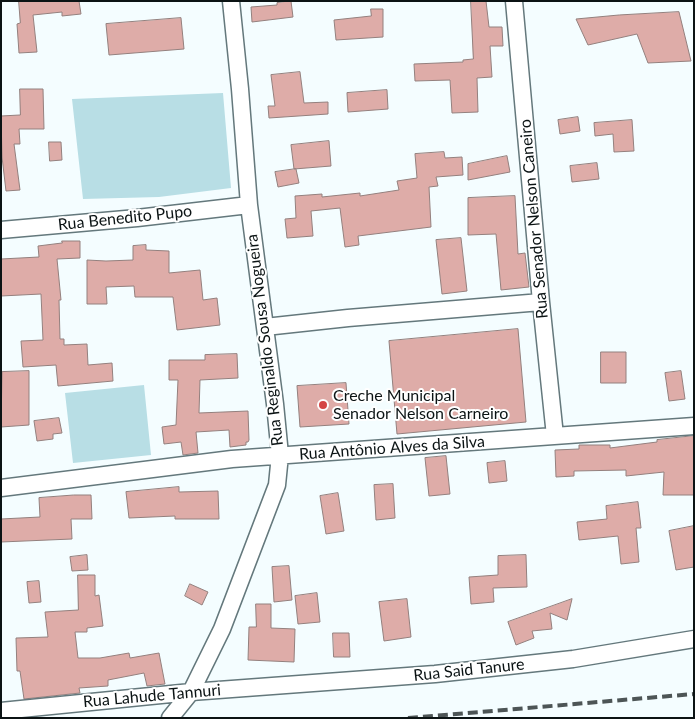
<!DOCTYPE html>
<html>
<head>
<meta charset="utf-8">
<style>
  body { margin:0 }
  #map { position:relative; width:695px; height:719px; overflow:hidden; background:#f4fdff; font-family:Lato,sans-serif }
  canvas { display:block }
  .frame { position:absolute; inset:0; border:2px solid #0b1314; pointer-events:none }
</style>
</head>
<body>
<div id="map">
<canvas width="695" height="719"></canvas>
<div class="frame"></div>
</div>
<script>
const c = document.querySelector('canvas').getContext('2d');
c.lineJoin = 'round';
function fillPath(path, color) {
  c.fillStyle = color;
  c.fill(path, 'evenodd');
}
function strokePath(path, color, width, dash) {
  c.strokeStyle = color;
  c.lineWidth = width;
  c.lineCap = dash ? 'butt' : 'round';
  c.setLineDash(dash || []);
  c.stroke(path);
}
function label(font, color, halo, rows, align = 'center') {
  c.font = font + ' Lato,sans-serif';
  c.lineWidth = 4;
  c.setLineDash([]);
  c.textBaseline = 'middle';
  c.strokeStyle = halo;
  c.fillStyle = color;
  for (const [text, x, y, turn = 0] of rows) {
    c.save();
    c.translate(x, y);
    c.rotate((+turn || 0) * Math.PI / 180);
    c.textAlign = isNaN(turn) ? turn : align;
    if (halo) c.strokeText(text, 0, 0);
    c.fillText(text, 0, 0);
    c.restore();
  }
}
fillPath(new Path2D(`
  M 223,93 L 231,188 L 159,197 L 83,199 L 72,99 Z
  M 144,385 L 151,455 L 73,463 L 65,393 Z`), '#b8dee5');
const building = new Path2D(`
  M 19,1 L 79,1 L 81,14 L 62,16 L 62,12 L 33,15 L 37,52 L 19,53 L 17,24 L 20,23 Z
  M 291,1 L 293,17 L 252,22 L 251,7 L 277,5 L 277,3 Z
  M 471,1 L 486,1 L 489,27 L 502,27 L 503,46 L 490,46 L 492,77 L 477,78 L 478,112 L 452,113 L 450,80 L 415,81 L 414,64 L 463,62 L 463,60 L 473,59 Z
  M 371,9 L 383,9 L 383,37 L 336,40 L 334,20 L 371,16 Z
  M 679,12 L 691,61 L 648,63 L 637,34 L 588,45 L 576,19 L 619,15 Z
  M 181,18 L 184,49 L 109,55 L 106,24 Z
  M 300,72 L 304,103 L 328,102 L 328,114 L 269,118 L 268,106 L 275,106 L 271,75 Z
  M 20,89 L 43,89 L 44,129 L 19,129 L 20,144 L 14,144 L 20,190 L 6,191 L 2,157 L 1,116 L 20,115 Z
  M 387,90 L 388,109 L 348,112 L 347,93 Z
  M 578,117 L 580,131 L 560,134 L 558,120 Z
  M 632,120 L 634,151 L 614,152 L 613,134 L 595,136 L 594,123 Z
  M 329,141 L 331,166 L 294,169 L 291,145 Z
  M 49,142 L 61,142 L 62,160 L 50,161 Z
  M 444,152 L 445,158 L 462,157 L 463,175 L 436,177 L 438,186 L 429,187 L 431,227 L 358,236 L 359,245 L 345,247 L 340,208 L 311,211 L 313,236 L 287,238 L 285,219 L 296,218 L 295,196 L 322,194 L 322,197 L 360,193 L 360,196 L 399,190 L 397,181 L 417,178 L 415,154 Z
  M 507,156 L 510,172 L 468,180 L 468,164 Z
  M 597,163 L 599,179 L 572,182 L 570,166 Z
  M 296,169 L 299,183 L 278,187 L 275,172 Z
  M 515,196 L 518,254 L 525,253 L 529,287 L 501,290 L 496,234 L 468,235 L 468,198 Z
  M 461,238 L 467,291 L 442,294 L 436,240 Z
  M 62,241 L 80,241 L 80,258 L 57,259 L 61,300 L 59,300 L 60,339 L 64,339 L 64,345 L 87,344 L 88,365 L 112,363 L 113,381 L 58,386 L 56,365 L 23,367 L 21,341 L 43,340 L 41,294 L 1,296 L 1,259 L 39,257 L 38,246 L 62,243 Z
  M 146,245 L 146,250 L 169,251 L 169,273 L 200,270 L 203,300 L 217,298 L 220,325 L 177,330 L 173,297 L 135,297 L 134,286 L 106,287 L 107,304 L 87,304 L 87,260 L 106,261 L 133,260 L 133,246 Z
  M 518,329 L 526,422 L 397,434 L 389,341 Z
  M 601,352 L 626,352 L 626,383 L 601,383 Z
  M 237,354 L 238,378 L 200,380 L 199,413 L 248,411 L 249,440 L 248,442 L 246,442 L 246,445 L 230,447 L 229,430 L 196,432 L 198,453 L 183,455 L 181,442 L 164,444 L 162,427 L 176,425 L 178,380 L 169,380 L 169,360 L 205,360 L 205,355 Z
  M 29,371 L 29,425 L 1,427 L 2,372 Z
  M 681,371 L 685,399 L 669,401 L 665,373 Z
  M 346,383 L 349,424 L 300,427 L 297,386 Z
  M 59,418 L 62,433 L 53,434 L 53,439 L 37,441 L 34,421 Z
  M 694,436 L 694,495 L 663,495 L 664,472 L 626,476 L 626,470 L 574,471 L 574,476 L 556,477 L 555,450 L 579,449 L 579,445 L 610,445 L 610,448 L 657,442 L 657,440 Z
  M 446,456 L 450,494 L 429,496 L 425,458 Z
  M 505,461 L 507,481 L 489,483 L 487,463 Z
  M 393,484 L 395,518 L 376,520 L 374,485 Z
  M 179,487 L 179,492 L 218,491 L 219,519 L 175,519 L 175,516 L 129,518 L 126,492 Z
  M 338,493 L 344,531 L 326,534 L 320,496 Z
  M 74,495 L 91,495 L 92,519 L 71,519 L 72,539 L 1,542 L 1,519 L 40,517 L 39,498 Z
  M 638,502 L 641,528 L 636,528 L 639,562 L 621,564 L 618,536 L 579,540 L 577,522 L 607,519 L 606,506 Z
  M 694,526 L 694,567 L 676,570 L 669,531 Z
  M 87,555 L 88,570 L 72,571 L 70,557 Z
  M 526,555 L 527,587 L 493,588 L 494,602 L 471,604 L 469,577 L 498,575 L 498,556 Z
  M 289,566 L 292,600 L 274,602 L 272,567 Z
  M 78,575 L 95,575 L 95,596 L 99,595 L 103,626 L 87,628 L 87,632 L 75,632 L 78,658 L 100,658 L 129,653 L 130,658 L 159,653 L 165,684 L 147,686 L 144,673 L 108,680 L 108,686 L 79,688 L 80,693 L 24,699 L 20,671 L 17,671 L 16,638 L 48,637 L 45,612 L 78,610 Z
  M 39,581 L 41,602 L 29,603 L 27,582 Z
  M 190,584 L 208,592 L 202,605 L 185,596 Z
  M 317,593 L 320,622 L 298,624 L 295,596 Z
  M 407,599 L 411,637 L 384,641 L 379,602 Z
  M 572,599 L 567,620 L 550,613 L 552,629 L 532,631 L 534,638 L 516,645 L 508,622 Z
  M 256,604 L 271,604 L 271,628 L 295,629 L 294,662 L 248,660 L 249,627 L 256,627 Z
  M 333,633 L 349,633 L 350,657 L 334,657 Z`);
fillPath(building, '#deaca8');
strokePath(building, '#93807e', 1);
const street = new Path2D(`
  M 514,1 L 541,302 L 555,436
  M 1,230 L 137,218 L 249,205
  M 265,327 L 348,318 L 541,302
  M 1,488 L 232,459 L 694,426
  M 1,711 L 191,692 L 435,674 L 573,659 L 694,639
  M 170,718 L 191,692 L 222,629 L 277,485 L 280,455 L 275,404 L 249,205 L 240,89 L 231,1`);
strokePath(street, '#64787c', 19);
strokePath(street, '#fff', 16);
strokePath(new Path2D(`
  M 408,718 L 694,694`), '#4d5556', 4, [10, 5]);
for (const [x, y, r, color] of [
  [323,405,5,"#d54545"]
]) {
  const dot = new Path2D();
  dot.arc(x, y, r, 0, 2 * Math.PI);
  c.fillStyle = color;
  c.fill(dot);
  strokePath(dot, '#fff', 2);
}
label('16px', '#0b1314', '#fff', [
  ["Rua Benedito Pupo",125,218,-6],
  ["Rua Senador Nelson Caneiro",534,219,-95],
  ["Rua Reginaldo Sousa Nogueira",265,340,-97],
  ["Rua Antônio Alves da Silva",392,448,-4],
  ["Rua Said Tanure",469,670,-6],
  ["Rua Lahude Tannuri",152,696,-5]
]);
label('16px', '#0b1314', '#fff', [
  ["Creche Municipal",333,396],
  ["Senador Nelson Carneiro",333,414]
], 'left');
</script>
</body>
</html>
